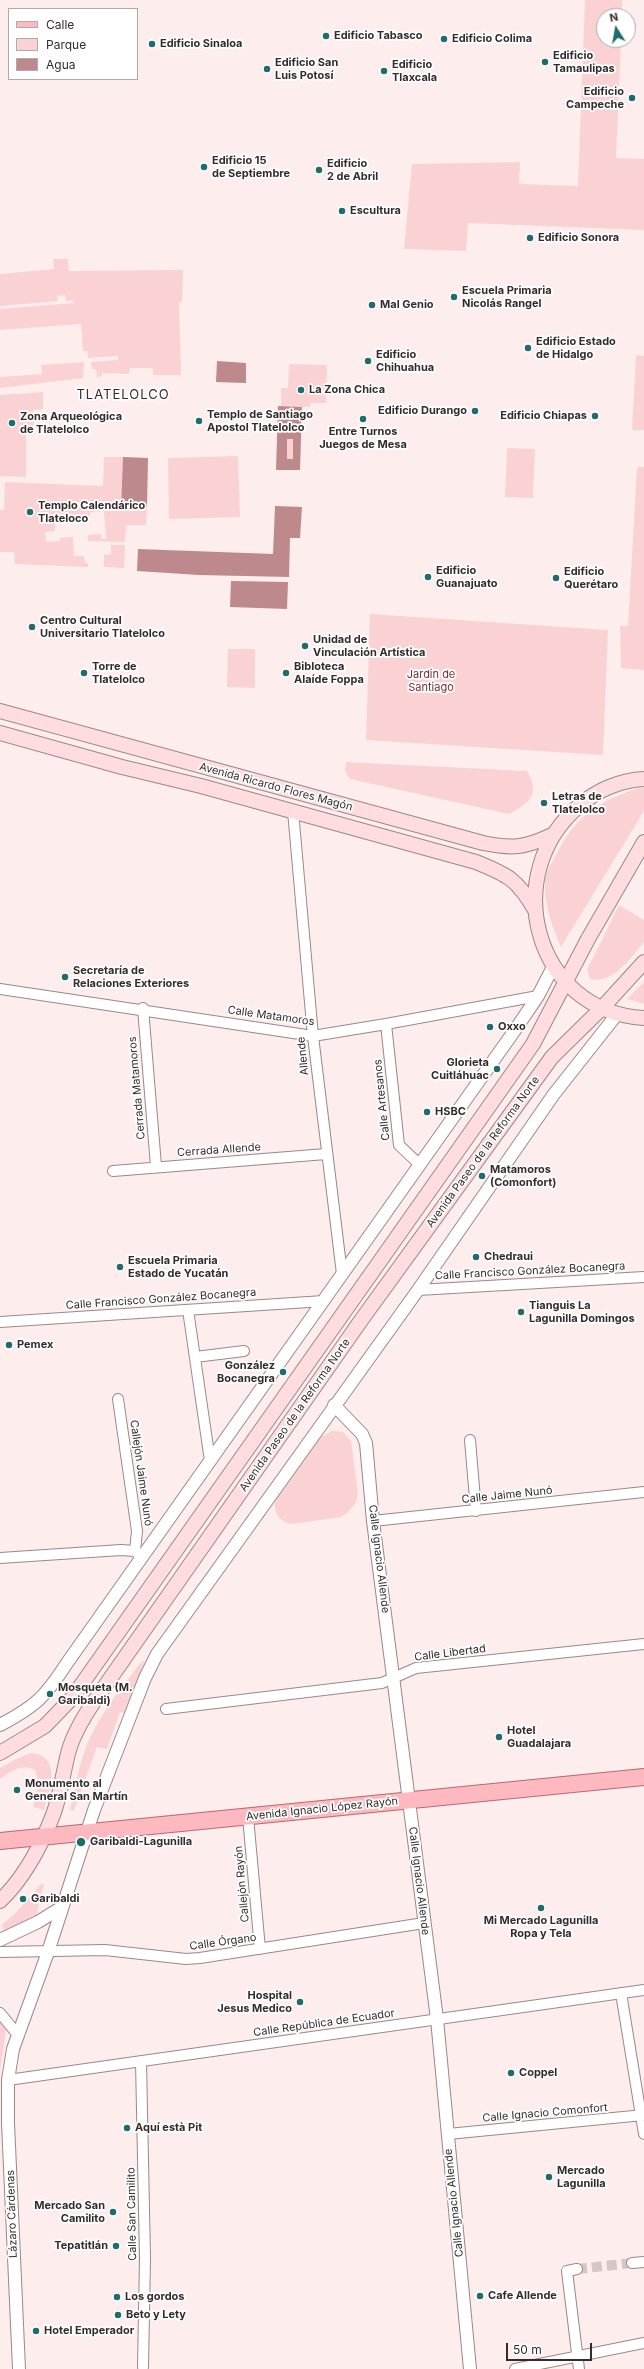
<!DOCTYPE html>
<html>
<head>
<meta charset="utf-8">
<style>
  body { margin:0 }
  #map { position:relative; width:644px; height:2369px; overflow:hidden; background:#feeded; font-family:Inter,sans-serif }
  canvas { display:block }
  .legend { position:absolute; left:8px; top:8px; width:130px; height:72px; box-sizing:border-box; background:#fff; border:1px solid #aeabab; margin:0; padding:5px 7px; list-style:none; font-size:12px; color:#342c2c }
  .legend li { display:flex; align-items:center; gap:8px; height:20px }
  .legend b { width:20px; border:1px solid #aeabab }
  .north { position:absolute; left:596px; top:8px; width:40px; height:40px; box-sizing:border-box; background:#fff; border:1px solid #aeabab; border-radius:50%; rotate:349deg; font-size:11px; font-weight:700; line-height:16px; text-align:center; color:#342c2c }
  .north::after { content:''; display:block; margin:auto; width:14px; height:18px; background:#1f6c6c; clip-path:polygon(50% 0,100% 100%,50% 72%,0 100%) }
  .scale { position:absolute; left:506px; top:2343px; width:86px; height:18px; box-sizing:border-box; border:2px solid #342c2c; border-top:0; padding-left:5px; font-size:12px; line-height:14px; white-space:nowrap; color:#342c2c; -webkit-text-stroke:3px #fff; paint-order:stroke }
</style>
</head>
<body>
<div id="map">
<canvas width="644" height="2369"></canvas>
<ul class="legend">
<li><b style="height:5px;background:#fdb9bf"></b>Calle</li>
<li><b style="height:11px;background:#fad2d4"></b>Parque</li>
<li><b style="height:11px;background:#bd898c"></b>Agua</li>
</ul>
<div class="north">N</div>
<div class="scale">50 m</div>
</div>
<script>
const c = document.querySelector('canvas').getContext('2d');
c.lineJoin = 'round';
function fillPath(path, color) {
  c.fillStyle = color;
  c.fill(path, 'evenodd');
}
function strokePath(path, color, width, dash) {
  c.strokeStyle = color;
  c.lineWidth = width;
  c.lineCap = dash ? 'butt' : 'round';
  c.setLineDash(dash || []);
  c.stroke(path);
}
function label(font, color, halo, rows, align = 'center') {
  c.font = font + ' Inter,sans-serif';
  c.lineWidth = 3.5;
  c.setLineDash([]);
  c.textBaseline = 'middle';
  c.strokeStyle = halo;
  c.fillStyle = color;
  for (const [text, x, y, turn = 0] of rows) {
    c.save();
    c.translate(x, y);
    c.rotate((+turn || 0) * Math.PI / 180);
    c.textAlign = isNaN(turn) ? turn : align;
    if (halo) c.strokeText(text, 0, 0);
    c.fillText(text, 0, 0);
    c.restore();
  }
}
fillPath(new Path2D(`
  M 585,0 L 622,0 L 622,16 L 604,16 L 604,40 L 621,40 L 616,158 L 644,159 L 644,230 L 468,223 L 466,251 L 404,249 L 412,164 L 520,162 L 519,184 L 578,186 Z
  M 53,259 L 68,259 L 69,271 L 183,270 L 182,302 L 179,302 L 181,375 L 153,375 L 153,368 L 130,368 L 129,374 L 102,373 L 102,376 L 97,377 L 96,369 L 92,369 L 91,362 L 118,360 L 118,356 L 88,358 L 88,351 L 83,351 L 81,324 L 0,330 L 0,309 L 73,303 L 73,300 L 66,301 L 65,295 L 57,296 L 58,301 L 0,306 L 0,274 L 54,269 Z
  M 636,355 L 644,356 L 644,430 L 632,430 Z
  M 84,362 L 83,378 L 0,388 L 0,377 L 42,374 L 41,365 Z
  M 289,364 L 327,365 L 326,403 L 311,403 L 310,407 L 281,406 L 281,388 L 288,388 Z
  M 43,392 L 43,409 L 33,410 L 34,434 L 26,434 L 26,477 L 0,476 L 0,395 Z
  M 287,439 L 293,439 L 293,459 L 287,459 Z
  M 507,448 L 535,449 L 533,498 L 505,497 Z
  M 238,456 L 240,517 L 169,519 L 168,458 Z
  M 104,457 L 123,457 L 121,507 L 147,507 L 146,525 L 126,525 L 125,542 L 88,541 L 88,535 L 101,534 L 101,539 L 106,539 L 104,511 L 90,512 L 90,516 L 55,519 L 55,531 L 45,532 L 46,542 L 60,541 L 60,538 L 73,537 L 74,556 L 84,556 L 85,563 L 88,563 L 88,567 L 15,564 L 14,552 L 0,552 L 0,510 L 4,510 L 5,482 L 103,486 Z
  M 637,467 L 644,467 L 644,670 L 621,668 L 620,626 L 628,626 Z
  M 111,545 L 125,545 L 124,568 L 104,567 L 104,555 L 111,554 Z
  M 370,614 L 608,630 L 603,755 L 366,740 Z
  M 228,649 L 255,649 L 255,688 L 227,687 Z
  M 346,762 L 527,771 C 541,794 529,804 509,814 L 350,779 L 345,771 Z
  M 639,788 L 644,788 L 644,811 L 561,947 C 552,925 542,901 546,876 C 548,868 554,859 558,851 C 577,815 601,800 639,788 Z
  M 619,905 L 644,920 L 644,942 C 631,958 612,985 590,979 L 587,970 Z
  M 644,982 L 644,1004 L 627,999 Z
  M 332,1431 L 343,1432 L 351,1441 L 358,1493 L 356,1503 L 347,1513 L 341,1517 L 292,1524 C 278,1522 271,1509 277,1496 L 320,1438 Z
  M 142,1661 L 144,1662 L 124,1713 L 120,1712 L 107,1749 L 97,1747 L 74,1810 L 70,1810 C 75,1790 78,1769 85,1750 C 97,1717 121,1689 142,1661 Z
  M 31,1753 C 62,1756 50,1789 44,1810 L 33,1807 L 39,1784 L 35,1770 C 21,1763 12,1771 0,1779 L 0,1768 L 16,1759 Z
  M 42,1883 L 44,1884 L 35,1919 L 4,1932 L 2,1924 L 13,1916 Z
  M 0,2019 L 6,2030 L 0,2071 Z`), '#fad2d4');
fillPath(new Path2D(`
  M 217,361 L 246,363 L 246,383 L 216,382 Z
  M 278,406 L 302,407 L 300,470 L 276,470 ZM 287,439 L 293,439 L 293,459 L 287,459 Z
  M 123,457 L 148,458 L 147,507 L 121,507 Z
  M 275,506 L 302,507 L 300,538 L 290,538 L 289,577 L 199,575 L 137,571 L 138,549 L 273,554 Z
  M 231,581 L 288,582 L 287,609 L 230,607 Z`), '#bd898c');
strokePath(new Path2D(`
  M 577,2269 L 632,2263`), '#d6c6c6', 10, [10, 5]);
const minor = new Path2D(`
  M 293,811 L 313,1036 L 342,1274
  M 0,989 L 313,1036 L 386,1024 L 538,996
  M 143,1008 L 156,1166
  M 386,1024 L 399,1145 L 419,1164
  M 113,1171 L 326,1154
  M 418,1290 L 644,1277
  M 188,1310 L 210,1461
  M 0,1322 L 324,1301
  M 195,1357 L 244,1351
  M 118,1399 L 137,1531 L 135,1551
  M 470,1440 L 476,1511
  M 373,1521 L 644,1492
  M 0,1558 L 121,1550 L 135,1551 L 140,1556
  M 166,1709 L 382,1683 L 416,1668 L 644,1644
  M 248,1817 L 260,1949
  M 0,1952 L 105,1950 L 186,1959 L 200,1958 L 424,1923
  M 621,1993 L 644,2134
  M 0,2013 L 18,2035
  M 141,2061 L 145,2258 L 143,2367
  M 8,2080 L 644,1990
  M 448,2134 L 644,2115
  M 632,2263 L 644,2262
  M 577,2269 L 567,2271 L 579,2369
  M 515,2369 L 644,2343`);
const tertiary = new Path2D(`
  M 334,1405 L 362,1434 L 366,1443 L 373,1521 L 437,2019 L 470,2369
  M 0,1725 C 36,1706 45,1697 67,1663 L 515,1030 L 538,996 L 554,965
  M 0,1940 L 38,1922 L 62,1907
  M 19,2369 L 8,2123 L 8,2080 L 13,2049 L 48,1952 L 94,1810 L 145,1678 L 157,1654 L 418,1290 L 554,1094 L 618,1013`);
const secondary = new Path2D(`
  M 0,711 L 483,843 C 513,849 524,848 552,835
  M 0,733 L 122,767 L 201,786 L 476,862 C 508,875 517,879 535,910
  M 644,779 C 621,780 597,790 580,805 C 498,873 534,1012 644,1018
  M 0,1753 L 45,1726 L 72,1698 L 533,1044 L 588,939 L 644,842
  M 0,1901 C 24,1878 41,1846 53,1815 C 61,1794 63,1771 69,1750 C 74,1733 83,1718 93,1703 L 362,1319 L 552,1057 L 603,1007 L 644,962`);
const primary = new Path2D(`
  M 0,1841 L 644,1777`);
strokePath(minor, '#9b8889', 12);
strokePath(tertiary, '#9b8889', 14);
strokePath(secondary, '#9b8889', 16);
strokePath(primary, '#b66970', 18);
strokePath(minor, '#fff', 10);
strokePath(tertiary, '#fff', 12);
strokePath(secondary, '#fedcdf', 14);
strokePath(primary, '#fdb9bf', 16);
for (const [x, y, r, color] of [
  [326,36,4,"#1f6c6c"],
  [444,39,4,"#1f6c6c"],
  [152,44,4,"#1f6c6c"],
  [545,62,4,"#1f6c6c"],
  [267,69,4,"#1f6c6c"],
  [384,71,4,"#1f6c6c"],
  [632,98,4,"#1f6c6c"],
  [204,167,4,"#1f6c6c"],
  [319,170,4,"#1f6c6c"],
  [342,211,4,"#1f6c6c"],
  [530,238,4,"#1f6c6c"],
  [454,297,4,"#1f6c6c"],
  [372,305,4,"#1f6c6c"],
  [528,348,4,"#1f6c6c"],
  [368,361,4,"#1f6c6c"],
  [301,390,4,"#1f6c6c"],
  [475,411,4,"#1f6c6c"],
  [595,416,4,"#1f6c6c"],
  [363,419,4,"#1f6c6c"],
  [199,421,4,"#1f6c6c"],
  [12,423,4,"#1f6c6c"],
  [30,512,4,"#1f6c6c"],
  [428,577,4,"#1f6c6c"],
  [556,578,4,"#1f6c6c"],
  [32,627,4,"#1f6c6c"],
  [305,646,4,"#1f6c6c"],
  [84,673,4,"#1f6c6c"],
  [286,673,4,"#1f6c6c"],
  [544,803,4,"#1f6c6c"],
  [65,977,4,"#1f6c6c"],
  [490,1027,4,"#1f6c6c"],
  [497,1069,4,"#1f6c6c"],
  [427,1112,4,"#1f6c6c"],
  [482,1176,4,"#1f6c6c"],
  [476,1257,4,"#1f6c6c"],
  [120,1267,4,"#1f6c6c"],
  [521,1312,4,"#1f6c6c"],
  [9,1345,4,"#1f6c6c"],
  [283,1372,4,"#1f6c6c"],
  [50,1694,4,"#1f6c6c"],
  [499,1737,4,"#1f6c6c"],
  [17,1790,4,"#1f6c6c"],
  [81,1842,5,"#1f6c6c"],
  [23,1899,4,"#1f6c6c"],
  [541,1908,4,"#1f6c6c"],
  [300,2002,4,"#1f6c6c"],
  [511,2073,4,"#1f6c6c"],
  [127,2128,4,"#1f6c6c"],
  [549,2177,4,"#1f6c6c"],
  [113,2212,4,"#1f6c6c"],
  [116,2246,4,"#1f6c6c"],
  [480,2296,4,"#1f6c6c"],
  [117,2297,4,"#1f6c6c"],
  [118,2315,4,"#1f6c6c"],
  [36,2331,4,"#1f6c6c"]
]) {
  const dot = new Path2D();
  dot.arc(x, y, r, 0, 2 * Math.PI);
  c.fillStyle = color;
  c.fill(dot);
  strokePath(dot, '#fff', 1.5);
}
label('bold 11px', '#342c2c', '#fff', [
  ["Edificio Tabasco",334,36],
  ["Edificio Colima",452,39],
  ["Edificio Sinaloa",160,44],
  ["Edificio",553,56],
  ["Tamaulipas",553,69],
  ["Edificio San",275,63],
  ["Luis Potosí",275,76],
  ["Edificio",392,65],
  ["Tlaxcala",392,78],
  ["Edificio",624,92,"right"],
  ["Campeche",624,105,"right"],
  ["Edificio 15",212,161],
  ["de Septiembre",212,174],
  ["Edificio",327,164],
  ["2 de Abril",327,177],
  ["Escultura",350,211],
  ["Edificio Sonora",538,238],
  ["Escuela Primaria",462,291],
  ["Nicolás Rangel",462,304],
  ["Mal Genio",380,305],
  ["Edificio Estado",536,342],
  ["de Hidalgo",536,355],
  ["Edificio",376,355],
  ["Chihuahua",376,368],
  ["La Zona Chica",309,390],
  ["Edificio Durango",467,411,"right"],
  ["Templo de Santiago",207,415],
  ["Apostol Tlatelolco",207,428],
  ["Edificio Chiapas",587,416,"right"],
  ["Zona Arqueológica",20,417],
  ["de Tlatelolco",20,430],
  ["Entre Turnos",363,432,"center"],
  ["Juegos de Mesa",363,445,"center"],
  ["Templo Calendárico",38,506],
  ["Tlateloco",38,519],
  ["Edificio",436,571],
  ["Guanajuato",436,584],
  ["Edificio",564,572],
  ["Querétaro",564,585],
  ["Centro Cultural",40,621],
  ["Universitario Tlatelolco",40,634],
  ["Unidad de",313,640],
  ["Vinculación Artística",313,653],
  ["Torre de",92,667],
  ["Tlatelolco",92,680],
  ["Bibloteca",294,667],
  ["Alaíde Foppa",294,680],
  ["Letras de",552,797],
  ["Tlatelolco",552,810],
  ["Secretaría de",73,971],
  ["Relaciones Exteriores",73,984],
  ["Oxxo",498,1027],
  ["Glorieta",489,1063,"right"],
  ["Cuitláhuac",489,1076,"right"],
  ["HSBC",435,1112],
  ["Matamoros",490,1170],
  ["(Comonfort)",490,1183],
  ["Chedraui",484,1257],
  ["Escuela Primaria",128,1261],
  ["Estado de Yucatán",128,1274],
  ["Tianguis La",529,1306],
  ["Lagunilla Domingos",529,1319],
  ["Pemex",17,1345],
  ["González",275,1366,"right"],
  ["Bocanegra",275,1379,"right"],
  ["Mosqueta (M.",58,1688],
  ["Garibaldi)",58,1701],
  ["Hotel",507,1731],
  ["Guadalajara",507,1744],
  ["Monumento al",25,1784],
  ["General San Martín",25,1797],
  ["Garibaldi-Lagunilla",90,1842],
  ["Garibaldi",31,1899],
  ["Mi Mercado Lagunilla",541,1921,"center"],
  ["Ropa y Tela",541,1934,"center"],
  ["Hospital",292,1996,"right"],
  ["Jesus Medico",292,2009,"right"],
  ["Coppel",519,2073],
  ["Aquí està Pit",135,2128],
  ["Mercado",557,2171],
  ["Lagunilla",557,2184],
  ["Mercado San",105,2206,"right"],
  ["Camilito",105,2219,"right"],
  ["Tepatitlán",108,2246,"right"],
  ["Cafe Allende",488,2296],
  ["Los gordos",125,2297],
  ["Beto y Lety",126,2315],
  ["Hotel Emperador",44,2331]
], 'left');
label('11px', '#723038', '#fff', [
  ["Jardin de",431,675],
  ["Santiago",431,688]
]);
label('11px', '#342c2c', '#fff', [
  ["Avenida Ricardo Flores Magón",276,787,15],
  ["Calle Matamoros",271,1016,8],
  ["Allende",303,1056,-96],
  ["Cerrada Matamoros",137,1088,-95],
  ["Calle Artesanos",382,1100,-96],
  ["Cerrada Allende",219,1150,-4],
  ["Avenida Paseo de la Reforma Norte",483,1152,-54],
  ["Calle Francisco González Bocanegra",530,1271,-3],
  ["Calle Francisco González Bocanegra",161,1299,-4],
  ["Avenida Paseo de la Reforma Norte",295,1415,-55],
  ["Callejón Jaime Nunó",141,1473,82],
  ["Calle Jaime Nunó",507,1495,-6],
  ["Calle Ignacio Allende",379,1559,83],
  ["Calle Libertad",450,1653,-7],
  ["Avenida Ignacio López Rayón",322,1809,-6],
  ["Calle Ignacio Allende",419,1881,83],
  ["Callejón Rayón",242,1884,-95],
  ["Calle Órgano",223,1942,-8],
  ["Calle República de Ecuador",324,2023,-8],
  ["Calle Ignacio Comonfort",545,2113,-5],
  ["Calle Ignacio Allende",454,2203,-96],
  ["Lázaro Cárdenas",12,2214,-92],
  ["Calle San Camilito",132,2214,-91]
]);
c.letterSpacing = '1px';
label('13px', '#342c2c', '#fff', [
  ["TLATELOLCO",123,395]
]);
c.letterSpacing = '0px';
</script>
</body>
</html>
